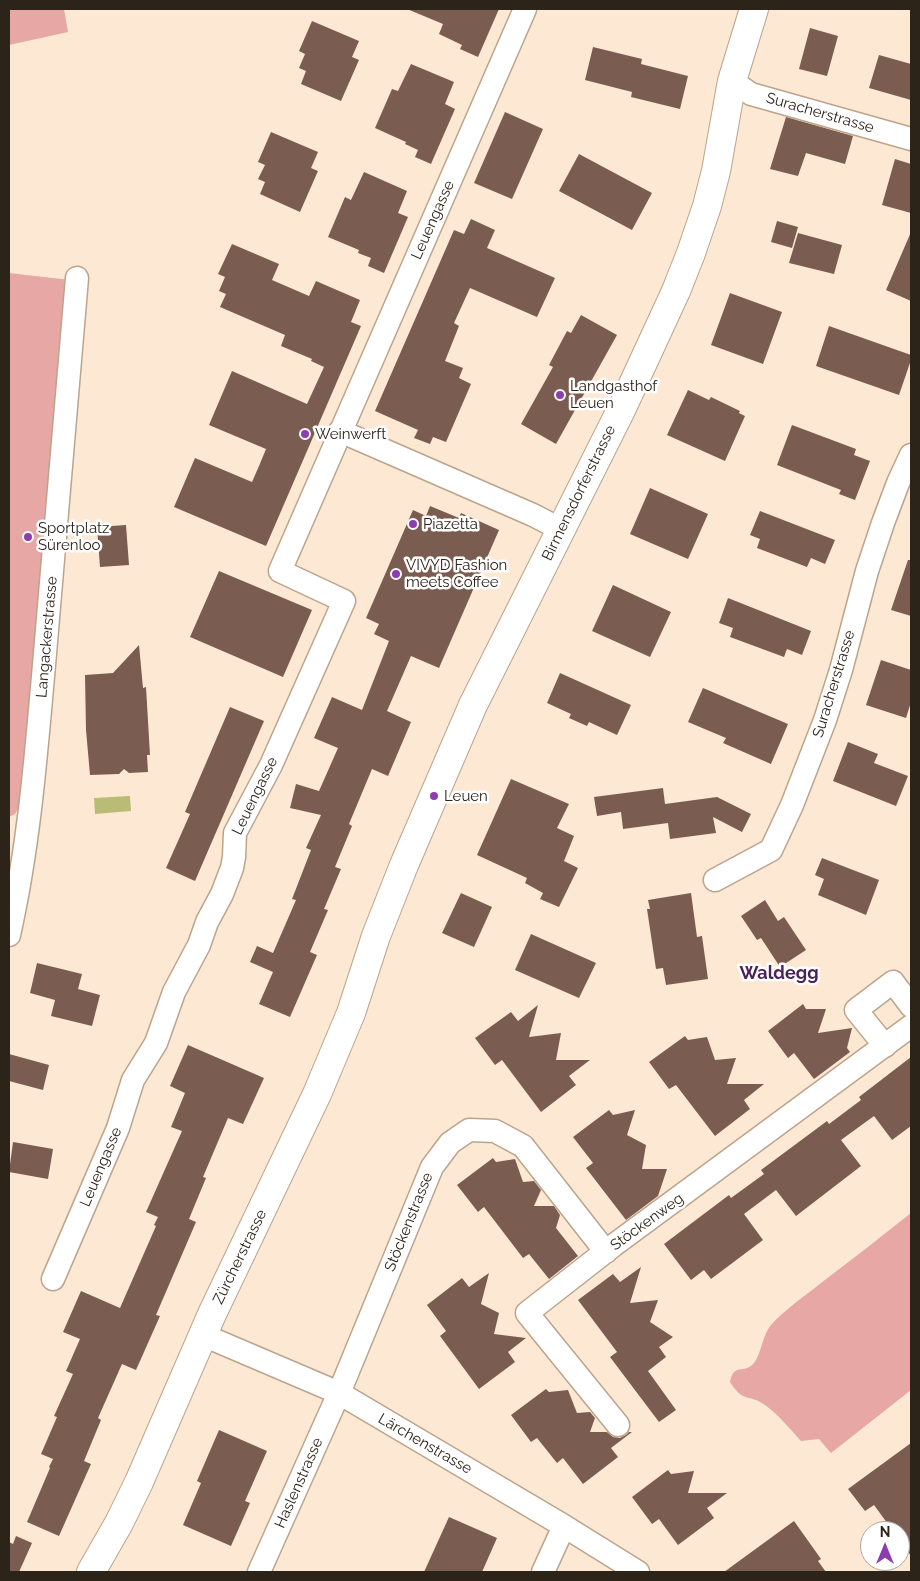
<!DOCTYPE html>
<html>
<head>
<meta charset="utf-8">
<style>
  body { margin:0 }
  #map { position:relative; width:920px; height:1581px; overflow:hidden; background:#fde8d4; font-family:Raleway,sans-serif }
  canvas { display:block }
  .frame { position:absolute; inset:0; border:10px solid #2c2319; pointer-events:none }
  .north { position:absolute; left:860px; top:1521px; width:50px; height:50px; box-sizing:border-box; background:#fff; border:1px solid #aba7a3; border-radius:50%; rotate:0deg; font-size:14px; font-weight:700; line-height:20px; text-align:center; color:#2c2319 }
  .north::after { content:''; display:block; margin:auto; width:18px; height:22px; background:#8d3dad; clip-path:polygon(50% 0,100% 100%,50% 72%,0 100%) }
</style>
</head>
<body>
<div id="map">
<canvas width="920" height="1581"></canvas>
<div class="frame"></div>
<div class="north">N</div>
</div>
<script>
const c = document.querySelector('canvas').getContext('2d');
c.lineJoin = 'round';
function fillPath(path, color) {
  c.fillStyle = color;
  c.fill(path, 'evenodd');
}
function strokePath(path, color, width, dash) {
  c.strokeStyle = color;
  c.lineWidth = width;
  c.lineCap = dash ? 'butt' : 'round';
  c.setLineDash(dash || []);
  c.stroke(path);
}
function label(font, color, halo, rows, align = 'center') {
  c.font = font + ' Raleway,sans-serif';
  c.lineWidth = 5;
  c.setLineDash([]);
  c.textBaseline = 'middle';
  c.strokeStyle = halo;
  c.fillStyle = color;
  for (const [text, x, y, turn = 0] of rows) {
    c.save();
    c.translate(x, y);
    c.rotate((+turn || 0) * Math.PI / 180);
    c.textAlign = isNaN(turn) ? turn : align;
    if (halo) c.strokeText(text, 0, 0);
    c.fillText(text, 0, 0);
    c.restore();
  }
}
fillPath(new Path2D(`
  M 9,9 L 64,9 L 68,32 L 9,45 Z
  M 9,273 L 70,280 L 21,804 L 15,814 L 9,817 Z
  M 911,1213 L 911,1390 L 831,1453 L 819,1439 L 801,1441 C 790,1429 778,1414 765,1405 C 748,1393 744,1404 730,1382 C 734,1362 744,1375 754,1363 C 762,1352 762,1336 771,1325 C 783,1311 806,1295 821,1283 C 851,1260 881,1237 911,1213 Z`), '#e6a7a5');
fillPath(new Path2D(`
  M 130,796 L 131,811 L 95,814 L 94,798 Z`), '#b8bc74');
fillPath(new Path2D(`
  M 407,9 L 499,9 L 478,57 L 460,49 L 462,45 L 439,34 L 443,24 Z
  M 312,21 L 359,41 L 352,57 L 359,60 L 341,101 L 301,84 L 306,71 L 299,68 L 305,54 L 299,51 Z
  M 810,28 L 838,36 L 827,76 L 799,69 Z
  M 593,47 L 642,59 L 641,64 L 688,76 L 680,109 L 631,97 L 632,92 L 585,80 Z
  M 879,55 L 911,64 L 911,100 L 869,88 Z
  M 411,64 L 454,82 L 445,104 L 455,109 L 431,164 L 415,157 L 418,150 L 405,144 L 406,142 L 375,128 L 392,89 L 398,91 Z
  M 505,112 L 543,129 L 512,199 L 474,183 Z
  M 786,117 L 853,136 L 845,164 L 806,153 L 798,176 L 770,169 Z
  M 271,132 L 318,152 L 311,168 L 318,171 L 300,212 L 260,194 L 265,182 L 258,179 L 265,165 L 258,162 Z
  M 579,154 L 652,193 L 632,230 L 559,191 Z
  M 895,159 L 911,164 L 911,213 L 882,205 Z
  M 364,172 L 407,191 L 398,213 L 408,217 L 384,273 L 368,266 L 371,258 L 358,253 L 359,250 L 328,237 L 345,197 L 351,200 Z
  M 471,219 L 495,230 L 487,248 L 555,278 L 537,317 L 470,288 L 454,323 L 459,326 L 445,361 L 463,368 L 459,378 L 471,384 L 446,442 L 433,437 L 430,444 L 414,438 L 418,430 L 375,411 L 454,230 L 464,234 Z
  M 777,221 L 798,227 L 792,248 L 771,242 Z
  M 911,232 L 911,301 L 886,290 Z
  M 798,233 L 842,245 L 834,274 L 789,263 Z
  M 232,244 L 279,264 L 272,280 L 309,296 L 316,281 L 360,300 L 351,322 L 361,326 L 266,546 L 174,507 L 195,458 L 252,482 L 259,466 L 266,449 L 209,425 L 232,371 L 307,404 L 324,367 L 311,361 L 312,359 L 281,346 L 285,335 L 220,307 L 226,294 L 219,291 L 225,277 L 218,274 Z
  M 730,293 L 782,312 L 763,364 L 711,345 Z
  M 581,315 L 617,335 L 556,444 L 521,424 L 553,367 L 549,365 L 567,331 L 571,333 Z
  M 829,326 L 911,355 L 911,360 L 899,395 L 816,366 Z
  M 688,390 L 709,400 L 711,397 L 740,411 L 739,413 L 745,416 L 725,461 L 667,435 Z
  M 792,425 L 856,449 L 854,455 L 870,461 L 855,500 L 839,494 L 841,490 L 777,465 Z
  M 650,488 L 708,514 L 688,559 L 630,534 Z
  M 430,506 L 459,518 L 461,513 L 499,530 L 439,668 L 411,656 L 387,711 L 411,722 L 388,776 L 372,769 L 349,824 L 352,826 L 335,867 L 341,869 L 324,909 L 328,910 L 310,952 L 317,955 L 290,1017 L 259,1004 L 273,972 L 250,962 L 257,946 L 273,953 L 296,900 L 292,899 L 311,850 L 306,848 L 321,815 L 290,808 L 296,784 L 319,791 L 338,748 L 314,738 L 332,697 L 362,710 L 389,641 L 374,634 L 379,624 L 366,618 L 413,510 L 426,516 Z
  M 760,511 L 835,540 L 825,564 L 811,558 L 807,567 L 757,548 L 760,539 L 750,535 Z
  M 126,525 L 129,565 L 100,567 L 97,527 Z
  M 908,560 L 911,560 L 911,616 L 891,610 Z
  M 219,571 L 312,610 L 283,677 L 190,637 Z
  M 613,585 L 671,612 L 650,657 L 592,631 Z
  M 728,598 L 811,631 L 802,655 L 787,649 L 784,657 L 730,637 L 733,628 L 719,623 Z
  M 139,645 L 143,688 L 146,687 L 150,755 L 147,755 L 148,772 L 129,773 L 124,769 L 119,774 L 90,775 L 86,730 L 85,675 L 113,673 Z
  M 881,660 L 911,670 L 911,702 L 906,718 L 866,705 Z
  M 560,673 L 631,705 L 617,735 L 589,722 L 587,726 L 569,718 L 571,714 L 547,703 Z
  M 703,688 L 788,724 L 771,764 L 723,743 L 726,738 L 688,722 Z
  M 230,707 L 264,721 L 195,881 L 166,868 L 190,814 L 185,812 Z
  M 848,742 L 878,754 L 874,763 L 908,776 L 896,806 L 833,781 Z
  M 511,779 L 569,804 L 557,828 L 574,836 L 564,861 L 578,868 L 559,907 L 540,899 L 543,893 L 525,883 L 527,878 L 477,855 Z
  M 663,788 L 665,804 L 717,797 L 751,814 L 742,832 L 713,817 L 716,833 L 670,839 L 668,823 L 623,829 L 621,812 L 597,816 L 594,797 Z
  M 822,858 L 879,880 L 866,915 L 818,895 L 824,879 L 815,875 Z
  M 461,893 L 492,907 L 474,947 L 442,933 Z
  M 691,893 L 697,937 L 702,936 L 708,979 L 666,985 L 663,968 L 656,969 L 647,909 L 650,909 L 648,900 Z
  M 765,900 L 778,921 L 784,917 L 806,950 L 780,967 L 761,938 L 757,940 L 741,916 Z
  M 531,934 L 596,963 L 579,998 L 515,970 Z
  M 37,963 L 82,974 L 78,989 L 100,995 L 92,1026 L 51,1016 L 55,1000 L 30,993 Z
  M 803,1004 L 806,1009 L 826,1009 L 818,1033 L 852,1028 L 847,1048 L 850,1052 L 814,1079 L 794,1053 L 788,1058 L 768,1031 Z
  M 538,1005 L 529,1037 L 561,1033 L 556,1060 L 590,1060 L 569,1076 L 576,1085 L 541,1112 L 502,1060 L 495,1065 L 475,1038 L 511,1012 L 518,1021 Z
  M 685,1036 L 688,1040 L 707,1037 L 715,1060 L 736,1058 L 727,1084 L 764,1084 L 744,1100 L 750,1109 L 715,1136 L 676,1085 L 669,1089 L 649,1062 Z
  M 188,1045 L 264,1078 L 243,1124 L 228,1118 L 203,1177 L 206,1178 L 189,1219 L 196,1222 L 156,1315 L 160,1316 L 136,1370 L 122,1364 L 98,1418 L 101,1420 L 84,1461 L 91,1464 L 59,1536 L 27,1522 L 50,1468 L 49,1467 L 53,1459 L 41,1454 L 57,1417 L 54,1416 L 73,1374 L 66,1371 L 80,1339 L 63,1332 L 81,1291 L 120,1308 L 156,1226 L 154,1225 L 158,1217 L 146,1212 L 182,1131 L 171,1127 L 185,1093 L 170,1086 Z
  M 9,1054 L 49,1065 L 43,1090 L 9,1081 Z
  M 911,1057 L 911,1126 L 892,1140 L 874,1116 L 841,1140 L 861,1166 L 796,1216 L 776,1190 L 744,1214 L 763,1240 L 711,1279 L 704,1270 L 691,1280 L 664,1244 L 729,1195 L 731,1198 L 764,1174 L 761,1170 L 827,1121 L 829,1124 L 861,1100 L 859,1097 Z
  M 609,1110 L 613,1115 L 635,1110 L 627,1135 L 646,1145 L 642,1169 L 667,1169 L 658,1196 L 626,1220 L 586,1168 L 593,1163 L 573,1137 Z
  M 13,1142 L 53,1149 L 48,1179 L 9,1172 Z
  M 493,1158 L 496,1162 L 515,1159 L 523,1182 L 534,1181 L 541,1190 L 534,1206 L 554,1206 L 560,1215 L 556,1228 L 578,1256 L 549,1279 L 529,1254 L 523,1258 L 484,1207 L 478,1212 L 457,1185 Z
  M 641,1267 L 630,1303 L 658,1300 L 650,1322 L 673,1337 L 659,1347 L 666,1357 L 648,1371 L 676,1410 L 659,1422 L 610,1357 L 617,1352 L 578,1300 L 613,1274 L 620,1282 Z
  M 489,1273 L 481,1304 L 499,1313 L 494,1334 L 526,1338 L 508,1352 L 515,1362 L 479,1389 L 440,1336 L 446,1331 L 427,1305 L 462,1278 L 469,1287 Z
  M 546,1389 L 549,1392 L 568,1390 L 577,1413 L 590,1412 L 595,1418 L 590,1432 L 607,1432 L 613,1437 L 620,1438 L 626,1435 L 629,1432 L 632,1432 L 611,1448 L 618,1457 L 583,1484 L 563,1458 L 557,1463 L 537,1438 L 531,1442 L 511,1415 Z
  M 219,1430 L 267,1451 L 245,1501 L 250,1503 L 231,1546 L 183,1525 L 201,1483 L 197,1481 Z
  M 911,1443 L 911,1556 L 900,1541 L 900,1531 L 893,1531 L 874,1505 L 865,1511 L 848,1489 Z
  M 668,1470 L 671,1474 L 694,1471 L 688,1493 L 727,1493 L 707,1508 L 714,1518 L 678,1545 L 659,1519 L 652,1524 L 632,1497 Z
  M 449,1517 L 497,1538 L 482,1572 L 424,1572 Z
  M 794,1521 L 821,1559 L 818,1561 L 826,1572 L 724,1572 Z
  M 16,1536 L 32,1543 L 19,1572 L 9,1572 L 9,1542 L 13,1544 Z`), '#7a5d50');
const minor = new Path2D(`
  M 732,81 L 751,94 L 911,139
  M 340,431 L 533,515 L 562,530
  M 715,880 L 771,850 L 792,805 L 825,720 L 841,670 L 867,571 L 883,523 L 898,483 L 911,455
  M 9,935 C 29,846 36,756 44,665 C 56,536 67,407 77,278
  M 885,1046 L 856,1010 L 893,982 L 911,1006
  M 53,1279 L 118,1128 L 133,1080 L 156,1043 L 174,992 L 199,945 L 207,922 L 222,894 L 232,868 L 234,857 L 235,833 L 271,765 L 344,601 L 280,571 L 525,9
  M 203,1335 L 339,1393 L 564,1526 L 638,1572
  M 618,1425 L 527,1313 L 614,1245 L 911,1026
  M 259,1572 L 339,1393 L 432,1167 L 450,1143 L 469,1130 L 495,1131 L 523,1146 L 606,1252
  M 543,1572 L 564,1526`);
const major = new Path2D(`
  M 91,1572 L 119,1523 L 139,1482 L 212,1314 L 317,1094 L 351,1013 L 376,936 L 404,865 L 473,705 L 622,408 L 676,291 L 691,253 L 707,206 L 716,171 L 732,81 L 754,9`);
strokePath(minor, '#bca48c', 25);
strokePath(major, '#bca48c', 30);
strokePath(minor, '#fff', 22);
strokePath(major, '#fff', 28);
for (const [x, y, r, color] of [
  [560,395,5,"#8d3dad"],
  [305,434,5,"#8d3dad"],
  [413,524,5,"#8d3dad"],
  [28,537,5,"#8d3dad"],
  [396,574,5,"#8d3dad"],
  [434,796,5,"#8d3dad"]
]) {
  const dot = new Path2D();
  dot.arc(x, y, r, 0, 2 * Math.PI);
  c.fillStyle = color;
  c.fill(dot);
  strokePath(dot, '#fff', 2);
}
label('15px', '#2c2319', '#fff', [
  ["Suracherstrasse",820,113,16],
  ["Leuengasse",433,220,-66],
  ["Birmensdorferstrasse",579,493,-64],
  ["Langackerstrasse",47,637,-85],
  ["Suracherstrasse",834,684,-73],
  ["Leuengasse",255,796,-64],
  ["Leuengasse",101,1167,-67],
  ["Stöckenstrasse",409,1222,-68],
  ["Stöckenweg",647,1222,-36],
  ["Zürcherstrasse",240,1257,-64],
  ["Lärchenstrasse",425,1444,30],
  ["Haslenstrasse",299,1483,-66]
]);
label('15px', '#2c2319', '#fff', [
  ["Landgasthof",570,386],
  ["Leuen",570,403],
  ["Weinwerft",315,434],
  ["Piazetta",423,524],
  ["Sportplatz",38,528],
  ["Sürenloo",38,545],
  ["VIVYD Fashion",406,565],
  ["meets Coffee",406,582],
  ["Leuen",444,796]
], 'left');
label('bold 18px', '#492359', '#fff', [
  ["Waldegg",779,974]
]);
</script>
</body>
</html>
